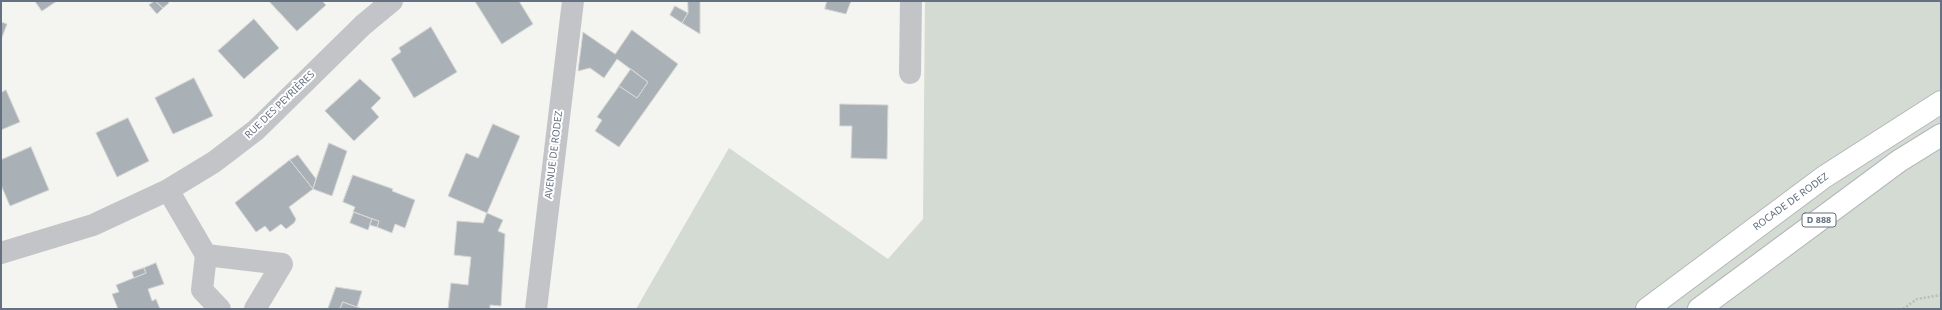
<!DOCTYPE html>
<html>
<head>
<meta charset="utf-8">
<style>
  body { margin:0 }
  #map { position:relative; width:1942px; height:310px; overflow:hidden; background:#f4f4f0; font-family:"Noto Sans",sans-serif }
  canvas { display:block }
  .frame { position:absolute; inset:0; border:2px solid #647180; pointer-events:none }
</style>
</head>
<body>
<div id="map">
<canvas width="1942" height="310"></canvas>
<div class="frame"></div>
</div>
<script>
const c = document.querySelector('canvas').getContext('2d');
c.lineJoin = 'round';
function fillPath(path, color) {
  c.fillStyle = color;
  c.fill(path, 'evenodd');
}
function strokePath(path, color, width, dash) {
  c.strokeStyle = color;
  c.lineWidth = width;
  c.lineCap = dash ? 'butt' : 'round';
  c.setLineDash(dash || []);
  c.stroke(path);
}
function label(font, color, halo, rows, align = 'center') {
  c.font = font + ' "Noto Sans",sans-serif';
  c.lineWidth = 4;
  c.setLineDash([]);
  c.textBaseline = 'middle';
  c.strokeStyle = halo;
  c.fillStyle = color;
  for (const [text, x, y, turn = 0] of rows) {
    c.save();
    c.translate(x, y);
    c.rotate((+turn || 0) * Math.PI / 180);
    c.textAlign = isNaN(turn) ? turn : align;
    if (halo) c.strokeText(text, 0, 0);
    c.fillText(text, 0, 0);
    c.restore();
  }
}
fillPath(new Path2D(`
  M 925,1 L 1941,1 L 1941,309 L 636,309 L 729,148 L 888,259 L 923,219 Z`), '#d4dbd2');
const building = new Path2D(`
  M 35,1 L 57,1 L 42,11 Z
  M 155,1 L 163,8 L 157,14 L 149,5 Z
  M 156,1 L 168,1 L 169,3 L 163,8 Z
  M 269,1 L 322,1 L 326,5 L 297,31 Z
  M 475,1 L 519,1 L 533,24 L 502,44 Z
  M 688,1 L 700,1 L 700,34 L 682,23 L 688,13 Z
  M 827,1 L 851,1 L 846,14 L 825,9 Z
  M 675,6 L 688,13 L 682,23 L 670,15 Z
  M 254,19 L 279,48 L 244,79 L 218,51 Z
  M 1,22 L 7,24 L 1,40 Z
  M 431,27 L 457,72 L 414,98 L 391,59 L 401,52 L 399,48 Z
  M 632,30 L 678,64 L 619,147 L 595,131 L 602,120 L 597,117 L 619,86 L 637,98 L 648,82 L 617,59 L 604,78 L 590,68 L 578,71 L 583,32 L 615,54 Z
  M 631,69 L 648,82 L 637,98 L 619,86 Z
  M 194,78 L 213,116 L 173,134 L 155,98 Z
  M 360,79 L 381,98 L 371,108 L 379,117 L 354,141 L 325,111 Z
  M 6,90 L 20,122 L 1,130 L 1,93 Z
  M 840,104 L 888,105 L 887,159 L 851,158 L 852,126 L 840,126 Z
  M 128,118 L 149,161 L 117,177 L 96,133 Z
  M 493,124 L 520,136 L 487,213 L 448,196 L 466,153 L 478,158 Z
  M 329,143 L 347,151 L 332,196 L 313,189 Z
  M 31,147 L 49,190 L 10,206 L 1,185 L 1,160 Z
  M 298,155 L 316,179 L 313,189 L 290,160 Z
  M 290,160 L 313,189 L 289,207 L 296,219 L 294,223 L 286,229 L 281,224 L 270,232 L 265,226 L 256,232 L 235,203 Z
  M 353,175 L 393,189 L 392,191 L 415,200 L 405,228 L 395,224 L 392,233 L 377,227 L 379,221 L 353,212 L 355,207 L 343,202 Z
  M 354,212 L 372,219 L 368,230 L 350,223 Z
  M 487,213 L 503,220 L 498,231 L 505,234 L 501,306 L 490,305 L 490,309 L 448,309 L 451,283 L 468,285 L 471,257 L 454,255 L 457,221 L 483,223 Z
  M 372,219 L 379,221 L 377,227 L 370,225 Z
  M 156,263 L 164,284 L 148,289 L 152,301 L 156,299 L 160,309 L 118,309 L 112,294 L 119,292 L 116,285 L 146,273 L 144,268 Z
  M 144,268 L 146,273 L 134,278 L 132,272 Z
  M 336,287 L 362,291 L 357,307 L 343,302 L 340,309 L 328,309 Z
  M 343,302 L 348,304 L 363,309 L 340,309 Z`);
fillPath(building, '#aab1b6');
strokePath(building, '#d5d5d3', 1);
const highway = new Path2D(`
  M 1647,309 L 1824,177 L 1941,102
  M 1699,309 L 1899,161 L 1941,135`);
strokePath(highway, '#b4b7ba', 24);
strokePath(new Path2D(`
  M 1903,309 L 1917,299 L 1941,295`), '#b9bbbd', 2.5, [2, 2]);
strokePath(new Path2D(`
  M 910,73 L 911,1
  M 168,190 L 206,255 L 202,290 L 220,309
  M 1,253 L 93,225 L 168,190 L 214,162 L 256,130 L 363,25 L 392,1
  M 206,255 L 282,264 L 255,309
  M 536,309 L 573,1`), '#c2c4c8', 22);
strokePath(highway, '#fff', 22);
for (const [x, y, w] of [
  [1819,220,34]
]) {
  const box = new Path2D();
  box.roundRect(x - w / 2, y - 7, w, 14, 3);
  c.fillStyle = '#fff';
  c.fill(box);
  strokePath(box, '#647180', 1);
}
label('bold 9px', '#647180', null, [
  ["D 888",1819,220]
]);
label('10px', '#647180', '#fff', [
  ["RUE DES PEYRIÈRES",280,105,-44],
  ["AVENUE DE RODEZ",554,155,-83],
  ["ROCADE DE RODEZ",1791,202,-36]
]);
</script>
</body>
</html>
